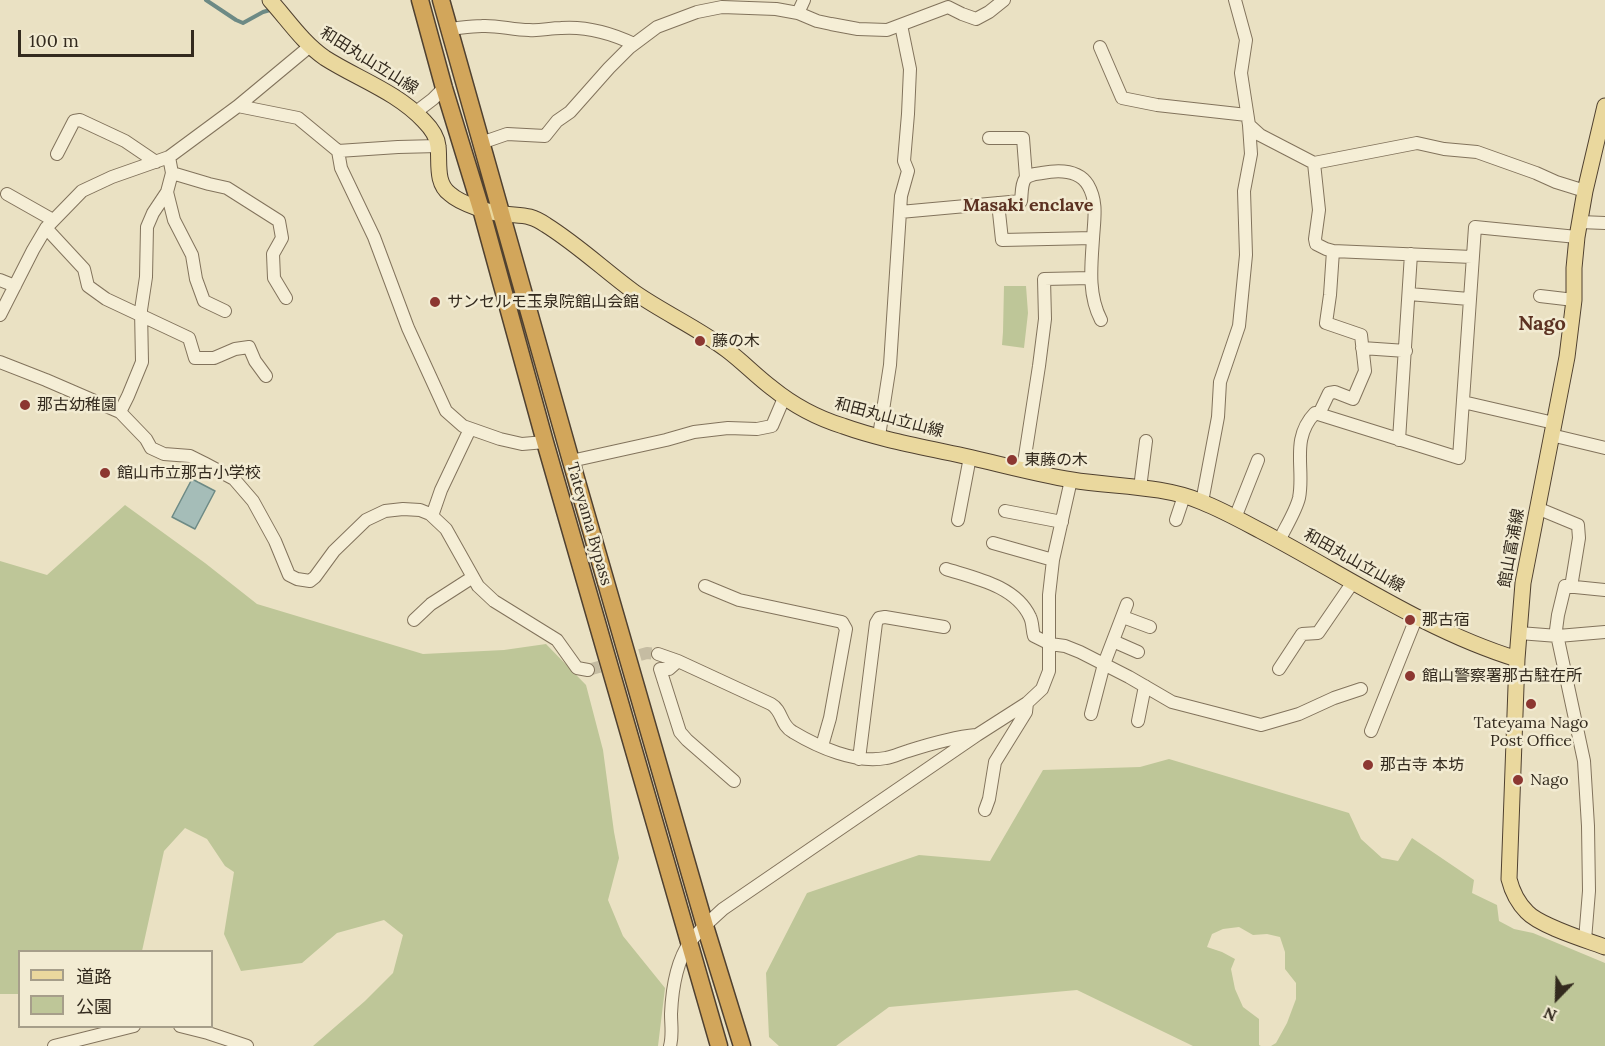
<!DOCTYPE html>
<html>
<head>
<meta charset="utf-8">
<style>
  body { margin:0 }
  #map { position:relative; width:1605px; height:1046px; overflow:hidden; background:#eae1c3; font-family:Lora,"Noto Sans JP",serif }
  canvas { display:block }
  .legend { position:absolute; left:18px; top:950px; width:195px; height:78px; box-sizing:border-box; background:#f2ebd2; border:2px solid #a69e8a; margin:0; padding:8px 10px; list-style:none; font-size:18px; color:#332a1e }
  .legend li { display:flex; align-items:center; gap:12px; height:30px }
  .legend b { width:30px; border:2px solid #a69e8a }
  .north { position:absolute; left:1527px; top:968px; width:60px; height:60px; -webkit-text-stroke:4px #f2ebd2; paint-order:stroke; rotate:203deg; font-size:16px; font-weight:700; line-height:24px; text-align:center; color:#332a1e }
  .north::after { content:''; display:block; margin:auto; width:21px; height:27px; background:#332a1e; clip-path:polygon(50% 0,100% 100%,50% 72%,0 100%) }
  .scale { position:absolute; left:18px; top:30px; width:176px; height:27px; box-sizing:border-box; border:3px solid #332a1e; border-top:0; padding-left:8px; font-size:18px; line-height:21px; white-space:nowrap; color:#332a1e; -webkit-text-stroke:4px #f2ebd2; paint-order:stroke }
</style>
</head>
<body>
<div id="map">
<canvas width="1605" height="1046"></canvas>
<ul class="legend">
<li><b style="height:8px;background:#ead89e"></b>道路</li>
<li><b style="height:16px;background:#bec698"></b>公園</li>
</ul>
<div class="north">N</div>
<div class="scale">100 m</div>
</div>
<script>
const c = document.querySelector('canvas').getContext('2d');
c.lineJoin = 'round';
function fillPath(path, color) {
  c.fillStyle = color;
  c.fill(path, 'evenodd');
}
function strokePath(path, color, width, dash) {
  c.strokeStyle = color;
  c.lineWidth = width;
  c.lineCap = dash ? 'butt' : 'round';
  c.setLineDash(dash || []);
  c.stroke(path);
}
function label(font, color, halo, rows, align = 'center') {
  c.font = font + ' Lora,"Noto Sans JP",serif';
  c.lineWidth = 5;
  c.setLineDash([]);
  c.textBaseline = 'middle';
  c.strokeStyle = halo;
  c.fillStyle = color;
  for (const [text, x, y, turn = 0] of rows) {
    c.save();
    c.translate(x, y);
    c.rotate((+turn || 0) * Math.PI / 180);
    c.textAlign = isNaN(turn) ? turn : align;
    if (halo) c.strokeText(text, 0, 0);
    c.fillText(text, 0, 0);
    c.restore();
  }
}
fillPath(new Path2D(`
  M 1004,286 L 1026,286 L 1028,313 L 1024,348 L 1002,345 L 1003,332 Z
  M 125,505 L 205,563 L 257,604 L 423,654 L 504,650 L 546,644 L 586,685 L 603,750 L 614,832 L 619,858 L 608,900 L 623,936 L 665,988 L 658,1046 L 313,1046 L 365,1001 L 393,973 L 403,935 L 384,920 L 337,933 L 302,963 L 241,971 L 224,934 L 234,872 L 225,866 L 207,839 L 185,828 L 164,851 L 142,951 L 20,952 L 19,994 L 0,994 L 0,561 L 47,575 Z
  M 1169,759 L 1349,813 L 1361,839 L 1382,858 L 1398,861 L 1412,838 L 1474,880 L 1472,893 L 1497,905 L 1499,921 L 1514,929 L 1533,933 L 1605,963 L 1605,1046 L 1271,1046 L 1276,1043 L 1287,1023 L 1296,999 L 1296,983 L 1285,969 L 1285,952 L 1280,937 L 1267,934 L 1253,935 L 1239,927 L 1223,929 L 1212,934 L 1207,947 L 1222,952 L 1235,959 L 1231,969 L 1235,989 L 1243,1007 L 1259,1019 L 1259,1045 L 1261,1046 L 1193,1046 L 1077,990 L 889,1007 L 836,1046 L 779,1046 L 769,1037 L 766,973 L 807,893 L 919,855 L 990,861 L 1043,770 L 1140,767 Z`), '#bec698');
const water = new Path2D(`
  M 192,479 L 215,491 L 195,529 L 172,517 Z`);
fillPath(water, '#a5bdb8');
strokePath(water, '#6d8a85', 1.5);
strokePath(new Path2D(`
  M 206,0 L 236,20 L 243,23 L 263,12 L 270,10`), '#6d8a85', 4);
strokePath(new Path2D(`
  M 588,670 L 647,653 L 658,654`), '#c5bca2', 12, [12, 6]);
const minor = new Path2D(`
  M 798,13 L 804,0
  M 449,29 C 460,28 471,26 482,26 C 497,25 513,30 529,30 C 540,31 550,28 561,28 C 588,26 611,33 634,44
  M 1100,47 L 1122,98 L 1157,105 L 1247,115
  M 238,106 L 298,118 L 338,151 L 341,168 L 374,237 L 408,328 L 446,411 L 463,426 L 500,439 L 522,444 L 545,442
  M 416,112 L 433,99 L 444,88
  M 1249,125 L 1260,135 L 1314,163 L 1417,143 L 1444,149 L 1477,152 L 1536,173 L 1556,182 L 1585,191
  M 989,138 L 1023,138 L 1026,177
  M 481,143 L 507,134 L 545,136 L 557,121 L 570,112 L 609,68 L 629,48 L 657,27 L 697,12 L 722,7 L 776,9 L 798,13 L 817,21 L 831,24 L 858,29 L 887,30 L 948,7 L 962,14 L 976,19 L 989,12 L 1004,0
  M 338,151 L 398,147 L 438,146
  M 57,154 L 74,121 L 80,120 L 125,141 L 156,162
  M 1314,163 L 1319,210 L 1315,239 L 1316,244 L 1326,249 L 1333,251 L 1472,257
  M 172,173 L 209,184 L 227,188 L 279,221 L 282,238 L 273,254 L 274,278 L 286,298
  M 167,192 L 174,220 L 192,255 L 196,279 L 204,301 L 225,311
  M 7,194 L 53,220
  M 998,203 L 1002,240 L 1093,238
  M 900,212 L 1021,201 C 1022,194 1021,185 1025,179 C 1029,174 1036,174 1042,173 C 1058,170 1078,169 1088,185 C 1098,202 1094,220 1093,239 C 1091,267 1088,295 1101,320
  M 1580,222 L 1605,223
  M 46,228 L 84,269 L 88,286 L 106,299 L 189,338 L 195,358 L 214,358 L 235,349 L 249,347 L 255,361 L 266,376
  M 0,280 L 15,286
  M 1409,294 L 1469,299
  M 1540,296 L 1574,300
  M 0,315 L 33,250 L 46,228 L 82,191 L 112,177 L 169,157 L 238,106 L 309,47
  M 1362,348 L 1406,351
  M 0,362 L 46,380 L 120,412 L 146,439 L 151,448 L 164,454 L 190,456 L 204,463 L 234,479 L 253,501 L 275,541 L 289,575 L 297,579 L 310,581 L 315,577 L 334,551 L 366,520 L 385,511 L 403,509 L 420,510 L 430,514 L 446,529 L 478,586 L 494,601 L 557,640 L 577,668 L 588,670
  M 1463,402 L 1554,423
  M 120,412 L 128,396 L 142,362 L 141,310 L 146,277 L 147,227 L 153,213 L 167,192 L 172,173 L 169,157
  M 1319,414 L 1329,393 L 1335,392 L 1353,399 L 1365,371 L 1361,335 L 1326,323 L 1330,295 L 1333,251
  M 1551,435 L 1605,448
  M 879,436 L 890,365 L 901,196 L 908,171 L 904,161 L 908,114 L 910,69 L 901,25
  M 1399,440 L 1411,254
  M 571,461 L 666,440 L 694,432 L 728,428 L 757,429 L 772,426 L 784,398
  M 1023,469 L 1039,366 L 1045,319 L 1044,279 L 1091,278
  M 1140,488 L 1146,441
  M 1202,502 L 1218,417 L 1220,382 L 1239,326 L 1246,255 L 1244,191 L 1251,154 L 1249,125 L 1241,73 L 1246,40 L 1235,0
  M 1537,508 L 1578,525 L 1579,538 L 1571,587
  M 1005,511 L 1062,522
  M 432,516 L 441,490 L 470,429
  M 1235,518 L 1258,460
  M 958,520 L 970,457
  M 1176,520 L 1184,496
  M 1279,541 C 1285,528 1296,511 1299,498 C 1305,469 1290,439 1315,413 L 1459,458 L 1475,227 L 1577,237
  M 993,543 L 1053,560
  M 946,569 C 975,578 1016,586 1030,617 C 1033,623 1032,630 1034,636 L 1050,644 L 1065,646 L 1080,652 L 1129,677 L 1172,702 L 1261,725 L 1299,714 L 1334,698 L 1361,689
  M 705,586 L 739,600 L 842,622 L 846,629 L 830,718 L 822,746
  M 1123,617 L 1150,627
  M 414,620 L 431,604 L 473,577
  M 1519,633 L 1558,636 L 1605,632
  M 1113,641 L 1138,652
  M 658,654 L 678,661 L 771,704 C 783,711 780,725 793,732 C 818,747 856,764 886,758 C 893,757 901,753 908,751 C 930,744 953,737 976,735
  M 678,661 L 669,669 L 660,669 L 680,732 L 687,740 L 734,781
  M 1279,669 L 1302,634 L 1318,633 L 1353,582
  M 1091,714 L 1104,664 L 1127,604
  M 1138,721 L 1145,686
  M 1371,731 L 1417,616
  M 859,759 L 876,623 L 879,618 L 885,617 L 944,627
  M 985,810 L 989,799 L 995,762 L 1026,712 L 1027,703
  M 1585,940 L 1589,891 L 1588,826 L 1584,761 L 1556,630 L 1558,615 L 1565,586 L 1605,590
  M 180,1026 L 208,1033 L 247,1046
  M 54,1046 L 134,1026
  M 670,1046 C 673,1035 671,1025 671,1014 C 672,990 676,962 690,942 C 699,930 711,920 723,909 L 977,735 L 1027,703 L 1042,689 L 1049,671 L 1049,595 L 1053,560 L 1071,480`);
const major = new Path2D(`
  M 270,0 C 288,20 303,43 325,58 C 358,79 397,92 424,121 C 431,128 437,136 438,146 C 440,162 435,183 450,194 C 461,204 490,213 504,214 C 523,216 530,214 546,225 C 578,245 604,270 634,292 C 664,313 698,328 727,350 C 743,362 756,376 772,388 C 793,405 817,418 843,426 C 882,440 924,447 964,456 C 1000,464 1036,474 1072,480 C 1114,487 1162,485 1202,502 C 1222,510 1242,521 1261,531 C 1345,575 1426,631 1517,659
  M 1605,106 L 1585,191 L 1577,237 L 1574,268 L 1574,300 L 1567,357 L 1523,583 L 1517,659 L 1509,879 C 1512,891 1518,903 1527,912 C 1540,926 1586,940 1605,947`);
const highway = new Path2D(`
  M 420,0 L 444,88 L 481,209 L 545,442 L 719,1046
  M 441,0 L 571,461 L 705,926 L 742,1046`);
strokePath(minor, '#82735c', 14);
strokePath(major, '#504130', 17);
strokePath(highway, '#504130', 19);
strokePath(minor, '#f5eed6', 12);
strokePath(major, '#ead89e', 15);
strokePath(highway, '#d2a65b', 16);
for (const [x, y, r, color] of [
  [435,302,6,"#8c3731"],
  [700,341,6,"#8c3731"],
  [25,405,6,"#8c3731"],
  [1012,460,6,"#8c3731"],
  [105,473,6,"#8c3731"],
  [1410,620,6,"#8c3731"],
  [1410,676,6,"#8c3731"],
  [1531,704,6,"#8c3731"],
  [1368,765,6,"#8c3731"],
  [1518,780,6,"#8c3731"]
]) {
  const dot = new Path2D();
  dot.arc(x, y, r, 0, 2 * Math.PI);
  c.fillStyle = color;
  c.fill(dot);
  strokePath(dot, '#f2ebd2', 2);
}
label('16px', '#332a1e', '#f2ebd2', [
  ["和田丸山立山線",369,61,32],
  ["和田丸山立山線",889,418,15],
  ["Tateyama Bypass",589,524,74],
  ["館山富浦線",1512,548,-80],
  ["和田丸山立山線",1354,561,29]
]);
label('16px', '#332a1e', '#f2ebd2', [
  ["サンセルモ玉泉院館山会館",447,302],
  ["藤の木",712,341],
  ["那古幼稚園",37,405],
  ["東藤の木",1024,460],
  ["館山市立那古小学校",117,473],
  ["那古宿",1422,620],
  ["館山警察署那古駐在所",1422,676],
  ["Tateyama Nago",1531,723,"center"],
  ["Post Office",1531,741,"center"],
  ["那古寺 本坊",1380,765],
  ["Nago",1530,780]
], 'left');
label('bold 18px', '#5c3222', '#f2ebd2', [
  ["Masaki enclave",1028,206]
]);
label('bold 20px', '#5c3222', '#f2ebd2', [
  ["Nago",1542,324]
]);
</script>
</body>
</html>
